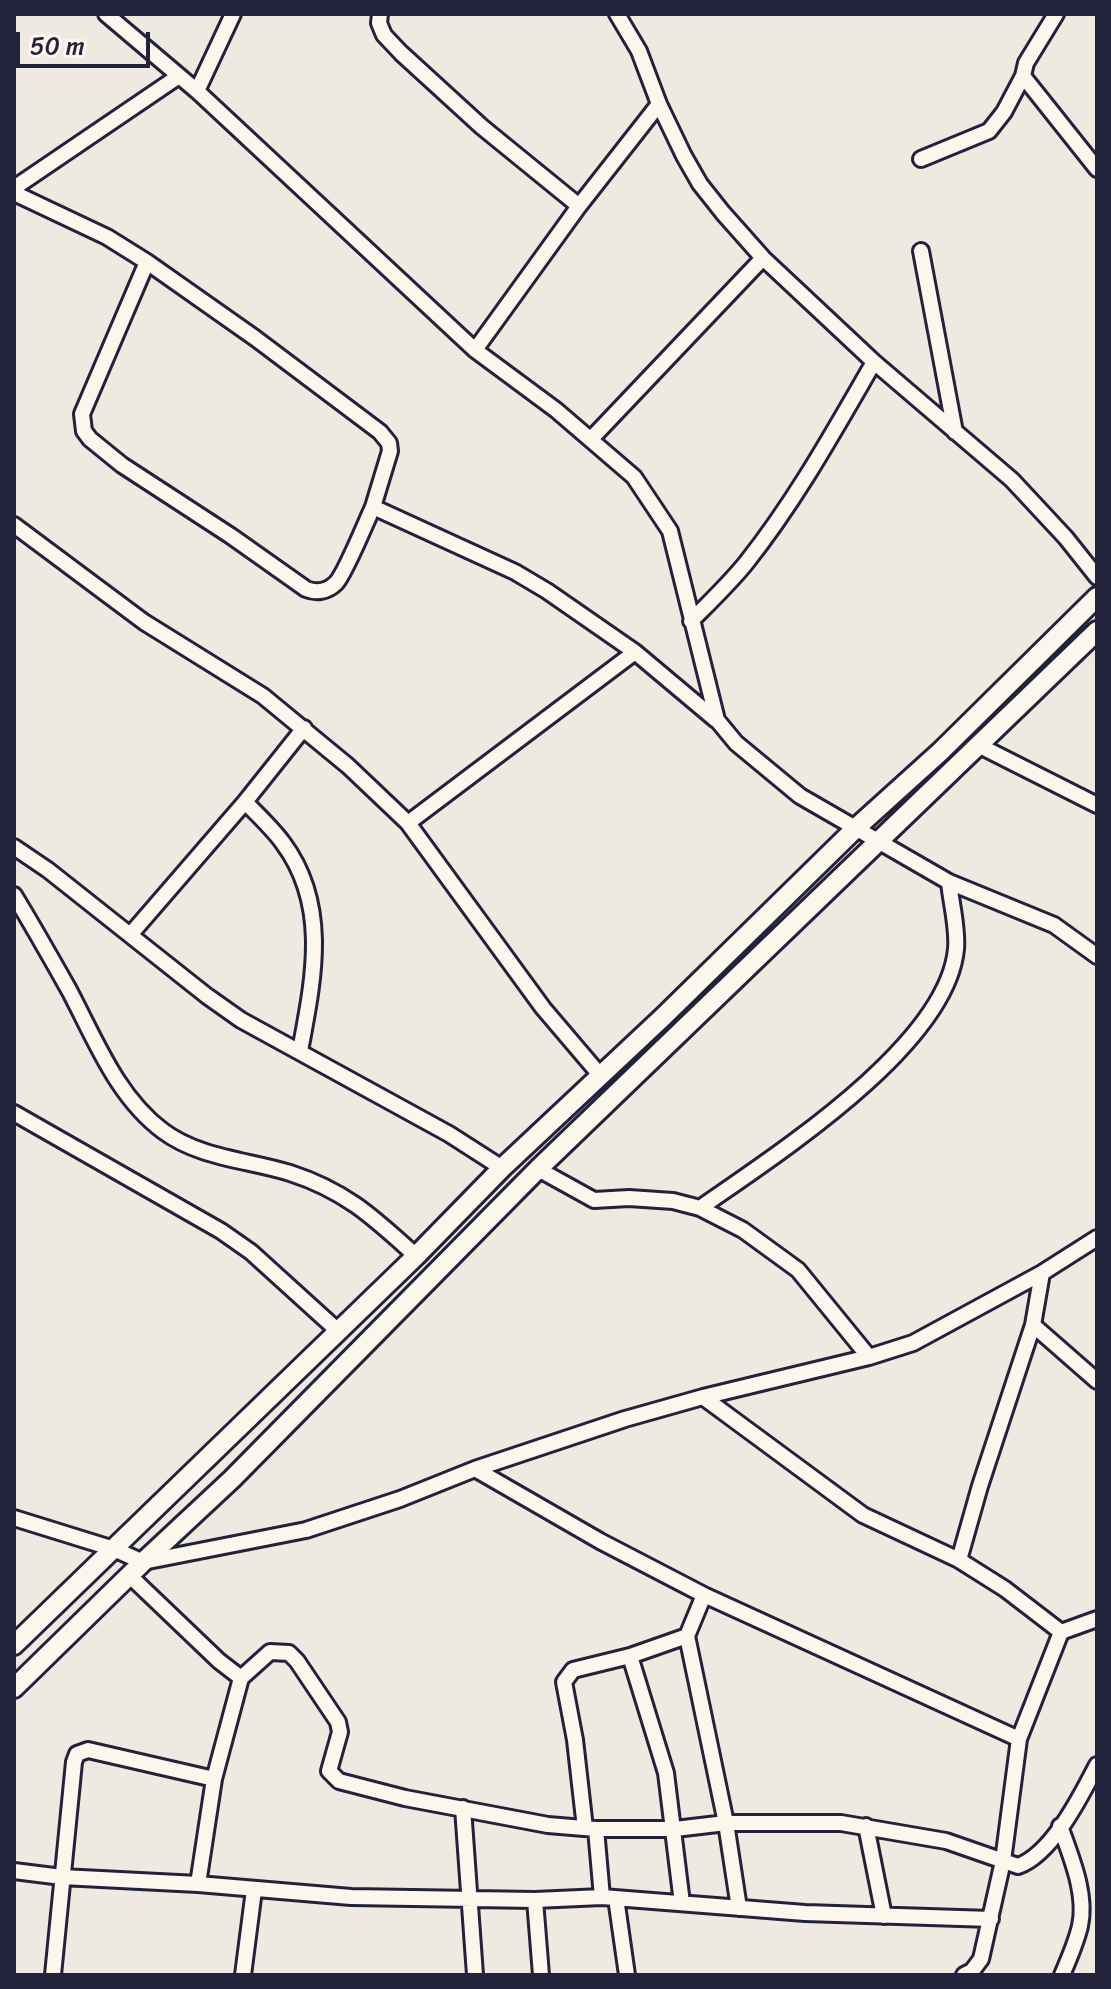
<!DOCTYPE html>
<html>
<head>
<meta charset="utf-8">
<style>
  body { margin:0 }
  #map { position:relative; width:1111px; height:1989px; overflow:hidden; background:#eeeae2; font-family:Sriracha,sans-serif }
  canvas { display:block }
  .frame { position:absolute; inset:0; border:16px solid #22223b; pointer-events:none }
  .scale { position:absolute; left:16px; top:32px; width:134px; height:36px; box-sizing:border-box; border:4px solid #22223b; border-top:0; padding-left:10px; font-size:24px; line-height:28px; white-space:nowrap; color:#22223b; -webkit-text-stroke:6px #fbf7ec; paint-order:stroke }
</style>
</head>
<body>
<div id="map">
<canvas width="1111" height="1989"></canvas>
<div class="frame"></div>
<div class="scale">50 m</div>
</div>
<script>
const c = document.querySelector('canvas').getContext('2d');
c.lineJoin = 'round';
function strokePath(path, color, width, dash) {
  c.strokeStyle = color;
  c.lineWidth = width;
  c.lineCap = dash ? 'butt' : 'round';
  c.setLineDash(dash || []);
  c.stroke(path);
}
const minor = new Path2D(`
  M 106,14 L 197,91 L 475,350 L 556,410 L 634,477 L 670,531 L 717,720 L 736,743 L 800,796 L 949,882 L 1054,925 L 1097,956
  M 380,14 L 379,23 L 384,35 L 401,53 L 482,127 L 579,206
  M 617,14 L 639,51 L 659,104 L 684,156 L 700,184 L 723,213 L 763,258 L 874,362 L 1012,480 L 1066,538 L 1097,577
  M 1023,76 L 1097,169
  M 197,91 L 233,14
  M 921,159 L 989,131 L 1004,112 L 1023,76 L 1026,63 L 1056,14
  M 14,188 L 179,76
  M 14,193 L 107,237 L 147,262 L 255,338 L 380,432 L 389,443 L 390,451 L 373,507 L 515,572 L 547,591 L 635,652 L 716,720
  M 921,251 L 955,432
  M 147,262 L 82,414 L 84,431 L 90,439 L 122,465 L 231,536 L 306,589 C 316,593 327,592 336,583 C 345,574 366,522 373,507
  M 475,350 L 579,206 L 659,104
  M 591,439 L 763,258
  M 14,525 L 144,622 L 263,696 L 348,766 L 408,823 L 543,1008 L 600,1075
  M 691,621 C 710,602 729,584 746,563 C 796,500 834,431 874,362
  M 978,745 L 1097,805
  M 245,802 C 258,815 272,828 283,843 C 330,906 313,981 300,1051
  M 408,823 L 635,652
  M 14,847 L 48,870 L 207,996 L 241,1020 L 449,1134 L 502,1168
  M 14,895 C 33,926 51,958 69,990 C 95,1039 117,1097 163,1131 C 199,1158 248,1160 290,1173 C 346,1191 374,1218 416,1256
  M 130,935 L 245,802 L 304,728
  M 14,1113 L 221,1231 L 251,1252 L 337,1330
  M 538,1169 L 594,1200 L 629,1198 L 673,1201 L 700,1208 L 743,1230 L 798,1270 L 869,1357
  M 700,1208 C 774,1156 947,1046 956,949 C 958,928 951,903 949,882
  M 1033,1325 L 1097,1381
  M 703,1397 L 863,1515 L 959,1560 L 1005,1589 L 1061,1632
  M 475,1469 L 600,1541 L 704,1595 L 1019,1739
  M 14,1518 L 114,1549 L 143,1562 L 306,1530 L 400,1499 L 475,1469 L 625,1419 L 703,1397 L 869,1357 L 913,1343 L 1042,1273 L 1097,1238
  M 959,1560 L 980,1486 L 1033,1325 L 1042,1273
  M 129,1575 L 219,1661 L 241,1678 L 214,1779 L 198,1884
  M 704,1595 L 687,1636 L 726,1823 L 739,1908
  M 630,1656 L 666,1773 L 682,1903
  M 241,1678 L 270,1652 L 289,1653 L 297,1661 L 338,1722 L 340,1732 L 329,1771 L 339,1781 L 405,1798 L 548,1825 L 596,1829 L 675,1829 L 726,1823 L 841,1823 L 946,1841 L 1018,1866 C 1052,1854 1081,1796 1097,1765
  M 463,1808 L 475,1975
  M 866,1826 L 884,1916
  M 1060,1826 C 1071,1857 1087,1894 1080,1926 C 1076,1943 1069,1959 1062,1975
  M 585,1828 L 575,1740 L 564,1682 L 573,1670 L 630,1656 L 687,1636
  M 596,1829 L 602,1897
  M 14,1871 L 62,1877 L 198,1884 L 351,1897 L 535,1900 L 602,1897 L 805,1913 L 991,1919
  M 616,1898 L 627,1975
  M 535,1900 L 541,1975
  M 53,1975 L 74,1762 L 77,1754 L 88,1750 L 214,1779
  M 243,1975 L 254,1890
  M 964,1975 L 972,1971 L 981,1959 L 1003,1861 L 1019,1739 L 1061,1632 L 1097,1619`);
const tertiary = new Path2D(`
  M 14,1645 L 416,1256 L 502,1168 L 663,1017 L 857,827 L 940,752 L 1097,597
  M 14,1688 L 143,1562 L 232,1479 L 538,1169 L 1097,631`);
strokePath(minor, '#22223b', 20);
strokePath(tertiary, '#22223b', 24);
strokePath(minor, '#fbf7ec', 14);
strokePath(tertiary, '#fbf7ec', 18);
</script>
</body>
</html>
